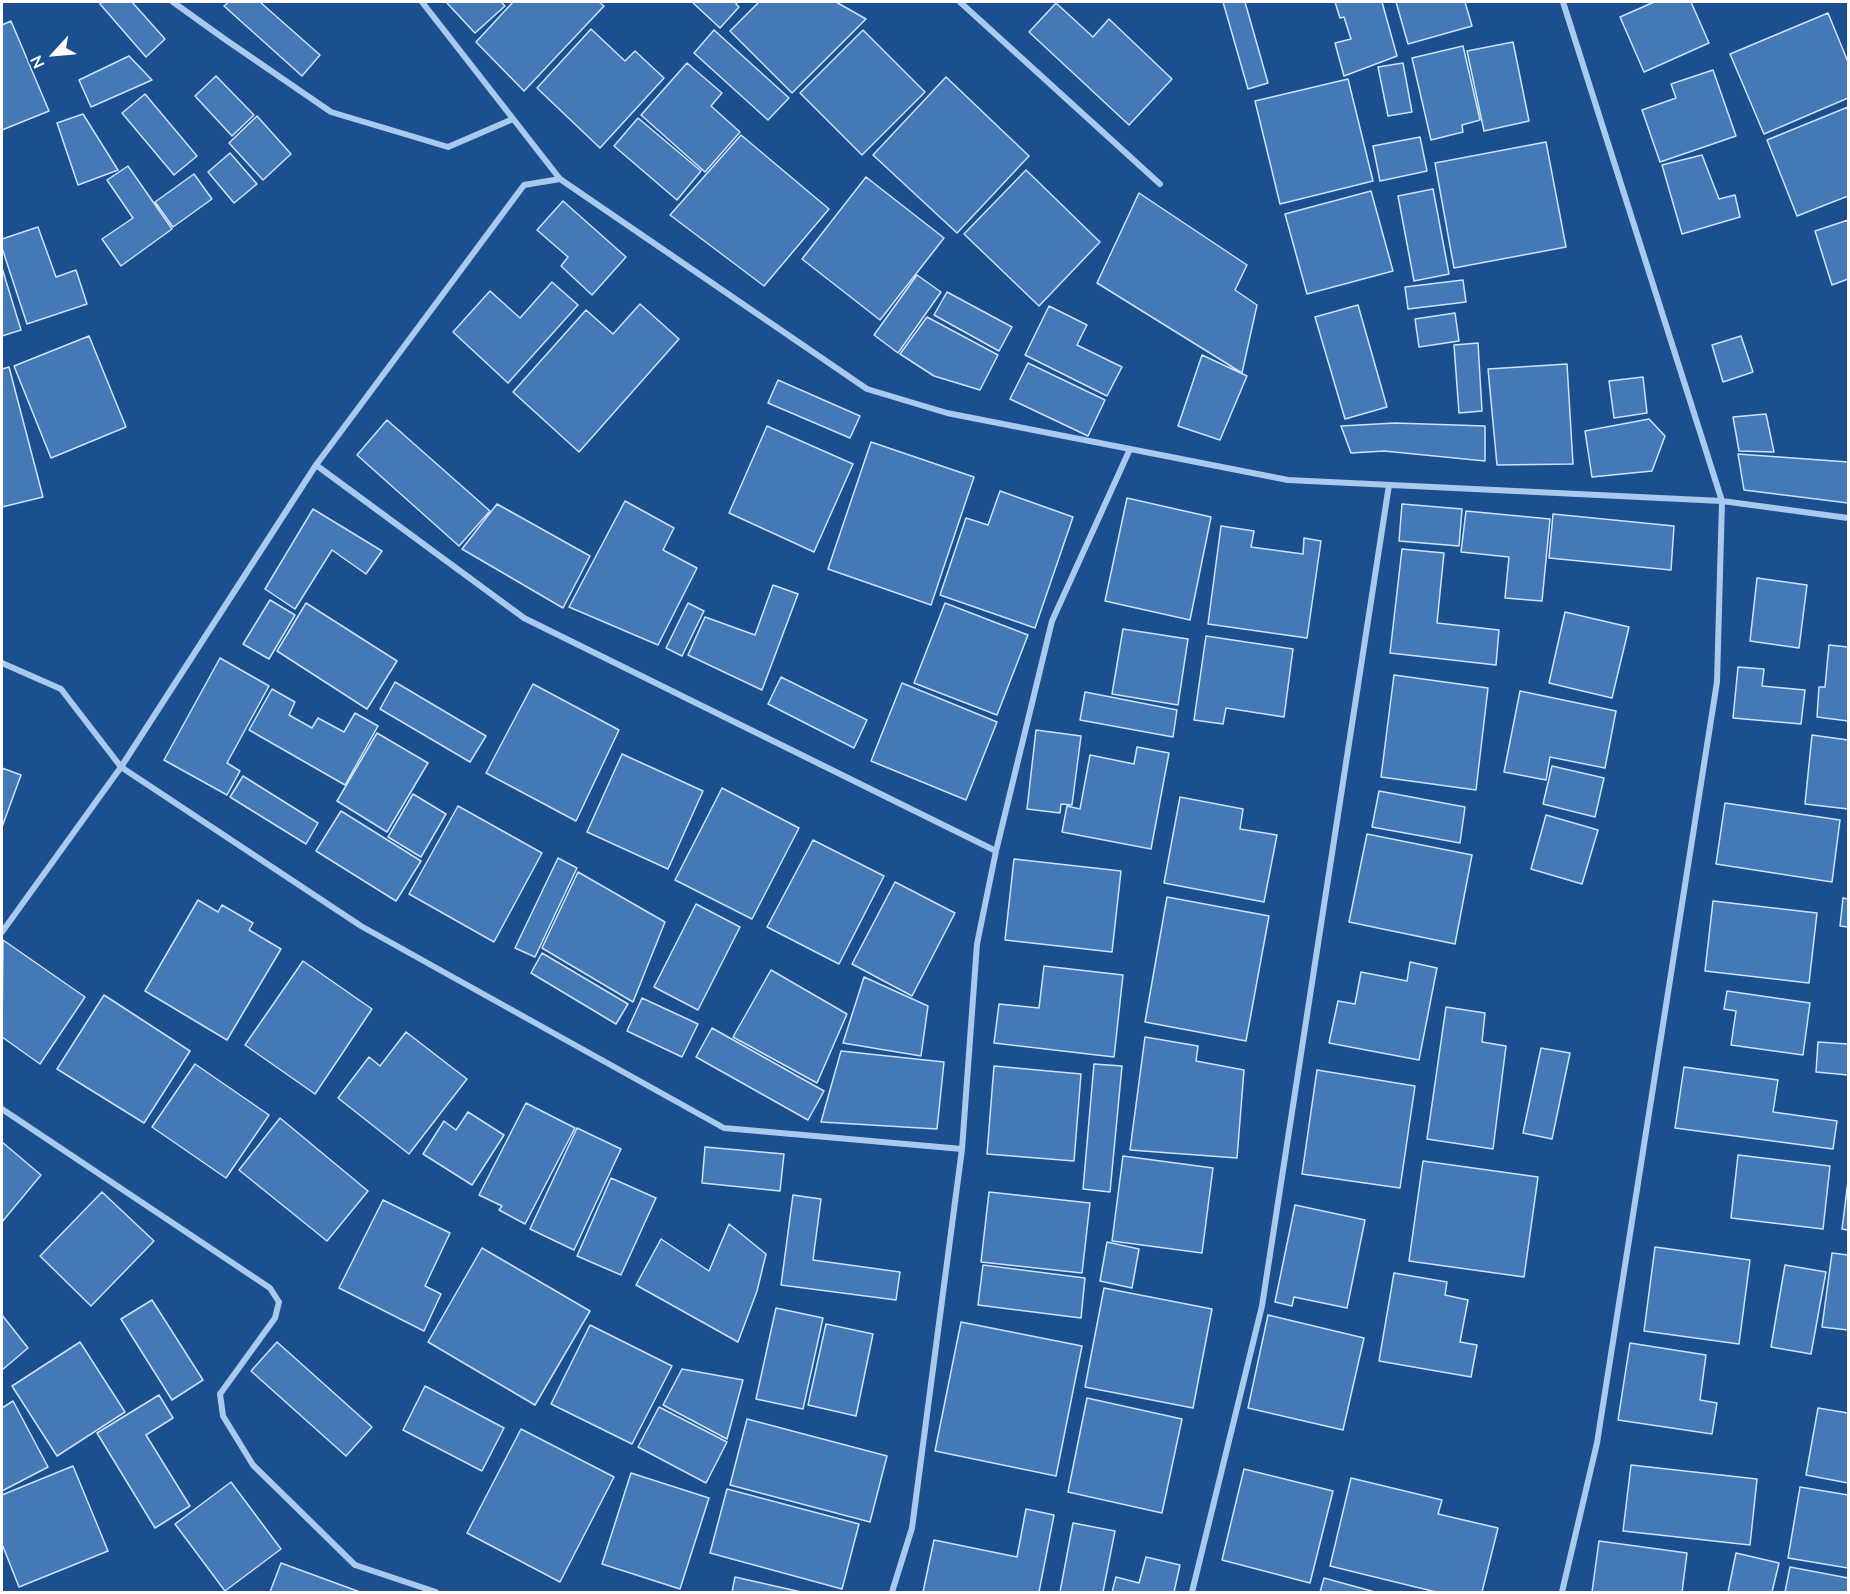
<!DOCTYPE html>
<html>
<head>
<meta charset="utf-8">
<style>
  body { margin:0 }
  #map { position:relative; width:1850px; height:1594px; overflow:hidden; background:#1b4f8f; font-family:"Nunito Sans",sans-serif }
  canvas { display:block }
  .frame { position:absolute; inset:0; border:3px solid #fff; pointer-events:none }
  .north { position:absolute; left:24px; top:24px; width:60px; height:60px; -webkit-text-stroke:4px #1b4f8f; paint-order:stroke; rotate:244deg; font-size:16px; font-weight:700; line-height:24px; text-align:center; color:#fff }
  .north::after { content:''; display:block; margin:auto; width:21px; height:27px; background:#fff; clip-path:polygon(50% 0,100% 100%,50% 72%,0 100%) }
</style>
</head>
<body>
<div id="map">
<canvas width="1850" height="1594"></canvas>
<div class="frame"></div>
<div class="north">N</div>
</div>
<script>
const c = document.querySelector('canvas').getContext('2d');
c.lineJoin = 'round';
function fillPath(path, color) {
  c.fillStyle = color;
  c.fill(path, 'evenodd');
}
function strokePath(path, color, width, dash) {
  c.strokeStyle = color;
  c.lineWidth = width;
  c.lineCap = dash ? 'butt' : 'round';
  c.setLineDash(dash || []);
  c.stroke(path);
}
const building = new Path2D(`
  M 102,2 L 132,2 L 165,39 L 146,57 L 100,4 Z
  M 229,2 L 260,2 L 320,55 L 302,76 L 224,6 Z
  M 446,2 L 501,2 L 505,6 L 475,33 Z
  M 513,2 L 599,2 L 604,6 L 524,91 L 476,42 Z
  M 692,2 L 738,2 L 736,4 L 739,7 L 720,28 Z
  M 759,2 L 836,2 L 866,19 L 792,93 L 730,31 Z
  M 1223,2 L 1245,2 L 1268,83 L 1248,89 Z
  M 1335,2 L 1382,2 L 1397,56 L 1344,76 L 1335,43 L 1351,39 L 1344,17 L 1340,18 Z
  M 1396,2 L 1465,2 L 1472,26 L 1408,44 Z
  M 1654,2 L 1691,2 L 1709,43 L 1644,72 L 1620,17 Z
  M 1056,3 L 1093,37 L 1109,19 L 1172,79 L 1129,125 L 1029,32 Z
  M 1828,13 L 1848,62 L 1848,98 L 1764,134 L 1730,54 Z
  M 11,21 L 49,111 L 2,130 L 2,25 Z
  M 591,29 L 625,61 L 635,51 L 664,78 L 600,148 L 537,88 Z
  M 714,30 L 789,98 L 768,120 L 694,53 Z
  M 863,30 L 925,92 L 862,155 L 800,93 Z
  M 1513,42 L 1529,121 L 1484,131 L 1467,51 Z
  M 1463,46 L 1480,120 L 1462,125 L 1463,132 L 1431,140 L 1412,58 Z
  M 129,56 L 152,80 L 91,107 L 79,80 Z
  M 687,63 L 722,93 L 711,106 L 740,132 L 705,172 L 641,115 Z
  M 1403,63 L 1412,112 L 1388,116 L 1378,67 Z
  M 1713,70 L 1736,136 L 1660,162 L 1642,110 L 1676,98 L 1671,84 Z
  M 216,76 L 254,115 L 232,136 L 195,96 Z
  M 946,77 L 1029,156 L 957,233 L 873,155 Z
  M 1348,79 L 1373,181 L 1280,204 L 1255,101 Z
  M 145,94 L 197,156 L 174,175 L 122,113 Z
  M 1848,107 L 1848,196 L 1797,216 L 1767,140 Z
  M 83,114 L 118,170 L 78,185 L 57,123 Z
  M 257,116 L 291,154 L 263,180 L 229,143 Z
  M 638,118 L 701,171 L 677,200 L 614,146 Z
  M 741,135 L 829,209 L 764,286 L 670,215 Z
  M 1420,137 L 1427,171 L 1380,181 L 1373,146 Z
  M 1546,142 L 1566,247 L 1454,268 L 1435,163 Z
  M 230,153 L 257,184 L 234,203 L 208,172 Z
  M 1702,155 L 1719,199 L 1735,195 L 1740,217 L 1682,234 L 1662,165 Z
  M 128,166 L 172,229 L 121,266 L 102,239 L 133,218 L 107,180 Z
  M 1026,170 L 1100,242 L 1039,306 L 964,234 Z
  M 194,174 L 212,199 L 173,227 L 155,202 Z
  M 866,177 L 944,238 L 880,320 L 802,259 Z
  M 1433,189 L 1449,274 L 1414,281 L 1398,196 Z
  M 1371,191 L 1393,271 L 1307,294 L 1285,214 Z
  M 1139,193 L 1247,265 L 1235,290 L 1257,305 L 1242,373 L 1097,283 Z
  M 563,201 L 626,257 L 592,295 L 561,266 L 568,257 L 537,230 Z
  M 1848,220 L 1848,279 L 1832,285 L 1815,231 Z
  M 38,227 L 56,277 L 76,270 L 87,304 L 27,324 L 2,248 L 2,239 Z
  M 2,268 L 21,330 L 2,336 Z
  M 917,275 L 941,292 L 898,353 L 874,335 Z
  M 1463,280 L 1466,302 L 1408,309 L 1405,287 Z
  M 552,282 L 578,305 L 508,383 L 453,332 L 490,291 L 520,318 Z
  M 947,292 L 1012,327 L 999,351 L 934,315 Z
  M 640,304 L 679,339 L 579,452 L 513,392 L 586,310 L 613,334 Z
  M 1358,305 L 1387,407 L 1345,419 L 1315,317 Z
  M 1049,306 L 1087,325 L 1077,345 L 1122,367 L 1107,396 L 1025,355 Z
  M 1455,313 L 1459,341 L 1419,347 L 1415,319 Z
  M 927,317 L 998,355 L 980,390 L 934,376 L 900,354 Z
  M 89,336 L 126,427 L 51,458 L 14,366 Z
  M 1741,336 L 1753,372 L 1723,382 L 1712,345 Z
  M 1478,343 L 1482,411 L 1459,413 L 1454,345 Z
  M 1202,355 L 1247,376 L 1220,440 L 1178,426 Z
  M 1028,363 L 1105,400 L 1088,436 L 1010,399 Z
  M 1567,364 L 1573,464 L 1497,465 L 1488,369 Z
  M 9,367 L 43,497 L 2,507 L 2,369 Z
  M 1643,377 L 1647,413 L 1614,418 L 1609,381 Z
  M 778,380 L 860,416 L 850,438 L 768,403 Z
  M 1766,414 L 1774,452 L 1739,451 L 1733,417 Z
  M 1649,419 L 1665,436 L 1652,471 L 1592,477 L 1585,431 Z
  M 387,420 L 490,511 L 459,546 L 357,455 Z
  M 1395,423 L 1485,426 L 1485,461 L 1384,451 L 1351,453 L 1341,426 Z
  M 767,426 L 853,464 L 814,552 L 729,513 Z
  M 871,442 L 974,477 L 931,605 L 828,569 Z
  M 1738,454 L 1848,462 L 1848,503 L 1744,490 Z
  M 1000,491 L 1073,517 L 1035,628 L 940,595 L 966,518 L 988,525 Z
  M 1127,498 L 1211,517 L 1190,620 L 1105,601 Z
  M 625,501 L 674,528 L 663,550 L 697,568 L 658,645 L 569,607 Z
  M 497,504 L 590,556 L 563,608 L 462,549 Z
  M 1402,504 L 1462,509 L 1459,546 L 1399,541 Z
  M 313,509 L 382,551 L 366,574 L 332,550 L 295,609 L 265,589 Z
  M 1466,511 L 1550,519 L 1542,601 L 1505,598 L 1509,557 L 1461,552 Z
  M 1553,514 L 1674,526 L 1671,570 L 1549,558 Z
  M 1221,526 L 1254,531 L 1251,547 L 1303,554 L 1304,538 L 1321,541 L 1307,638 L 1208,624 Z
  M 1402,549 L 1444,553 L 1437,623 L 1499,630 L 1496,665 L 1390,653 Z
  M 1757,578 L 1807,585 L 1799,648 L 1750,641 Z
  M 773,585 L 798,594 L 762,690 L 688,655 L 705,617 L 755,635 Z
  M 270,600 L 295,615 L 269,659 L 243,644 Z
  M 306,603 L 397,661 L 367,709 L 277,651 Z
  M 688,603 L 704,611 L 682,656 L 666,648 Z
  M 945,603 L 1028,635 L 997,715 L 914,683 Z
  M 1565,612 L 1629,627 L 1612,698 L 1549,683 Z
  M 1123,629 L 1188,639 L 1178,705 L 1112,694 Z
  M 1206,636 L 1293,649 L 1284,717 L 1226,708 L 1223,724 L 1194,720 Z
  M 1829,645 L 1848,647 L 1848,721 L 1817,717 L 1819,687 L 1825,687 Z
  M 220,658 L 269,686 L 227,763 L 240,771 L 227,795 L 164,760 Z
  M 1738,667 L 1764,669 L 1762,686 L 1805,690 L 1801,724 L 1733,718 Z
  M 1394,675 L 1488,688 L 1476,790 L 1381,777 Z
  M 781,677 L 867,720 L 854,748 L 768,704 Z
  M 395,682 L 486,736 L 470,762 L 380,709 Z
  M 902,683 L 997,722 L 966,800 L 871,761 Z
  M 533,684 L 619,730 L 576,821 L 486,773 Z
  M 272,689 L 295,702 L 289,715 L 312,728 L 318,718 L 344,732 L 355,713 L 378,726 L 345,785 L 249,730 Z
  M 1520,691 L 1616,711 L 1605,768 L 1550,757 L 1546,780 L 1504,772 Z
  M 1085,692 L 1177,710 L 1173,737 L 1080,720 Z
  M 1036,730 L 1081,736 L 1072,805 L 1061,804 L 1060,813 L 1027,809 Z
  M 377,733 L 428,763 L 387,832 L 337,801 Z
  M 1812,735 L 1848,740 L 1848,809 L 1805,804 Z
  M 1137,747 L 1169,753 L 1151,849 L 1062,832 L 1067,806 L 1080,809 L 1090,755 L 1134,764 Z
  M 622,754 L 703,791 L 668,869 L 587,832 Z
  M 1552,766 L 1604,778 L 1595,817 L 1543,804 Z
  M 2,768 L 21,775 L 2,827 Z
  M 243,776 L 318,823 L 306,844 L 230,797 Z
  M 722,788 L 799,828 L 752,919 L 675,880 Z
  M 1379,791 L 1465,807 L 1460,843 L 1372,827 Z
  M 413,794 L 446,814 L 421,857 L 388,837 Z
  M 1180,797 L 1243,809 L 1240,829 L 1277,835 L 1264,902 L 1164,883 Z
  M 1725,803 L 1840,820 L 1832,882 L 1716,864 Z
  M 458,806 L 542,853 L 494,942 L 409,894 Z
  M 341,811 L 421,861 L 396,901 L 316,851 Z
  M 1546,815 L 1598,830 L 1582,884 L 1531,869 Z
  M 1367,834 L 1472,855 L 1455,944 L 1349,922 Z
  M 813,840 L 884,876 L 839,964 L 767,927 Z
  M 558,858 L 577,868 L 535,957 L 515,948 Z
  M 1014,859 L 1121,871 L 1112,952 L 1005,940 Z
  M 578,872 L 665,922 L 633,1002 L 542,948 Z
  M 895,882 L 955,913 L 912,996 L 852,964 Z
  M 1167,897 L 1269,916 L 1246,1041 L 1145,1022 Z
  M 1843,898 L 1848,899 L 1848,927 L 1840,926 Z
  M 198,900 L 218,912 L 222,905 L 253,923 L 249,930 L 281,949 L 227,1040 L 145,991 Z
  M 1713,901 L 1817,913 L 1809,983 L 1705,971 Z
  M 696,904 L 740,927 L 698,1010 L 654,987 Z
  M 3,940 L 85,997 L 40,1064 L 2,1037 Z
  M 542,953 L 628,1004 L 616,1024 L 531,973 Z
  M 303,961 L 372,1009 L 315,1094 L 245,1045 Z
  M 1410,962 L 1437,968 L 1419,1060 L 1329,1043 L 1338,1001 L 1355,1004 L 1361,972 L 1407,981 Z
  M 1044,966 L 1123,975 L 1114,1057 L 994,1043 L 999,1004 L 1039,1008 Z
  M 771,970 L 847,1014 L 817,1083 L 733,1037 Z
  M 864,977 L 928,1006 L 921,1056 L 843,1043 Z
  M 1727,991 L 1810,1003 L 1803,1055 L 1731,1045 L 1736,1011 L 1724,1009 Z
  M 104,995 L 190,1051 L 144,1123 L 57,1069 Z
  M 642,998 L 698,1024 L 682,1057 L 627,1031 Z
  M 1446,1007 L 1485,1013 L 1482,1042 L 1506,1046 L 1493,1149 L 1427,1139 Z
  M 712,1028 L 824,1091 L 808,1120 L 696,1057 Z
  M 406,1032 L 467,1079 L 409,1154 L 338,1098 L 369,1057 L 380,1066 Z
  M 1145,1037 L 1198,1046 L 1196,1061 L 1244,1070 L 1237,1158 L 1130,1150 Z
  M 1818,1042 L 1848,1044 L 1848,1075 L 1816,1072 Z
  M 1541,1048 L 1570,1053 L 1552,1139 L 1523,1133 Z
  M 841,1051 L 944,1062 L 937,1129 L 821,1122 Z
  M 195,1064 L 269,1115 L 226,1178 L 152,1127 Z
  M 1094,1064 L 1122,1066 L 1110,1192 L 1083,1189 Z
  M 994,1066 L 1081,1074 L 1074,1161 L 987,1154 Z
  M 1684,1067 L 1778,1080 L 1773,1112 L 1837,1121 L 1833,1149 L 1675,1128 Z
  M 1317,1070 L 1415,1086 L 1400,1188 L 1302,1174 Z
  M 526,1103 L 575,1128 L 525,1224 L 499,1210 L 502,1206 L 479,1195 Z
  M 468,1112 L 504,1135 L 472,1185 L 423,1154 L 444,1121 L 456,1130 Z
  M 280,1118 L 368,1191 L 327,1241 L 239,1170 Z
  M 577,1128 L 621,1149 L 574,1250 L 530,1229 Z
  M 2,1142 L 41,1175 L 2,1222 Z
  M 705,1147 L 784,1154 L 780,1191 L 702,1183 Z
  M 1738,1155 L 1830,1166 L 1823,1229 L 1731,1218 Z
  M 1123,1156 L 1213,1168 L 1202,1253 L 1112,1241 Z
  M 1423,1161 L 1538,1177 L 1524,1277 L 1409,1261 Z
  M 611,1178 L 656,1198 L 621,1275 L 577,1256 Z
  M 1848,1181 L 1848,1230 L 1842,1229 Z
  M 102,1192 L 154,1241 L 91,1306 L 40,1256 Z
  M 989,1192 L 1090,1203 L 1082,1273 L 981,1262 Z
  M 793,1195 L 821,1199 L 813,1260 L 900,1272 L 896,1300 L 781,1285 Z
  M 383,1200 L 450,1233 L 425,1286 L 441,1294 L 424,1331 L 339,1288 Z
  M 1295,1205 L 1365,1220 L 1347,1308 L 1294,1297 L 1292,1306 L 1275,1302 Z
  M 729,1224 L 766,1254 L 757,1291 L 738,1342 L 636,1285 L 661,1239 L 709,1271 Z
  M 1107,1242 L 1139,1249 L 1132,1288 L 1100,1281 Z
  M 1655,1247 L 1750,1260 L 1739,1344 L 1644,1331 Z
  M 482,1248 L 590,1311 L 535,1405 L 428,1342 Z
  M 1832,1253 L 1848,1255 L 1848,1330 L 1822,1327 Z
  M 983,1265 L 1085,1278 L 1081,1318 L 978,1305 Z
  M 1785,1265 L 1826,1272 L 1811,1354 L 1771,1347 Z
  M 1394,1273 L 1447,1282 L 1445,1295 L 1468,1300 L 1460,1342 L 1477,1345 L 1471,1377 L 1379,1361 Z
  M 1104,1288 L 1212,1309 L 1193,1408 L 1085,1387 Z
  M 152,1300 L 203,1380 L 172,1400 L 121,1319 Z
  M 776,1308 L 823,1318 L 803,1409 L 756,1399 Z
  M 2,1315 L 28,1348 L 2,1370 Z
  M 1268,1315 L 1364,1338 L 1343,1430 L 1248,1408 Z
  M 961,1322 L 1082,1346 L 1056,1476 L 935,1451 Z
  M 826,1324 L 873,1334 L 856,1416 L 808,1405 Z
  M 590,1325 L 672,1366 L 632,1444 L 551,1404 Z
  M 80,1342 L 125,1412 L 57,1456 L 12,1386 Z
  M 277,1342 L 372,1427 L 346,1456 L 251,1371 Z
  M 1630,1343 L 1706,1355 L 1700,1400 L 1717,1403 L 1712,1434 L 1618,1420 Z
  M 682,1369 L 743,1380 L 727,1439 L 663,1405 Z
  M 425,1386 L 504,1428 L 482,1471 L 403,1430 Z
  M 159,1395 L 173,1418 L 146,1435 L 190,1506 L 155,1528 L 97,1433 Z
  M 1087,1398 L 1182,1419 L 1162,1513 L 1068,1492 Z
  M 13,1401 L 48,1467 L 2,1491 L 2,1408 Z
  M 659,1407 L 727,1442 L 706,1483 L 638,1447 Z
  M 1818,1408 L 1848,1413 L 1848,1483 L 1806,1475 Z
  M 747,1419 L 887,1456 L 870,1522 L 730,1485 Z
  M 521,1429 L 614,1477 L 560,1582 L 467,1533 Z
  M 1631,1465 L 1757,1479 L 1750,1545 L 1623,1531 Z
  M 73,1466 L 108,1551 L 19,1587 L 2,1544 L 2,1495 Z
  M 1244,1469 L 1333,1491 L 1310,1583 L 1222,1560 Z
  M 631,1473 L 709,1498 L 680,1589 L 602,1564 Z
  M 1351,1478 L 1442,1500 L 1438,1514 L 1498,1528 L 1482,1592 L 1436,1592 L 1330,1566 Z
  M 231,1482 L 281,1549 L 225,1591 L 175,1524 Z
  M 1800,1487 L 1848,1495 L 1848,1568 L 1788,1558 Z
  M 727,1489 L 859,1524 L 842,1589 L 710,1553 Z
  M 1026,1509 L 1054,1515 L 1039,1592 L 923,1592 L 934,1540 L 1017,1557 Z
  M 1073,1523 L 1115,1531 L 1103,1592 L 1060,1592 Z
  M 1599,1541 L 1687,1553 L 1682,1592 L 1592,1592 Z
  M 1736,1553 L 1779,1563 L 1772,1592 L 1728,1592 Z
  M 1146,1557 L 1180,1565 L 1174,1592 L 1112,1592 L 1116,1577 L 1139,1583 Z
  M 281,1563 L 360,1592 L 270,1592 Z
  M 1790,1567 L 1848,1578 L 1848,1592 L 1785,1592 Z
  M 735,1577 L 801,1592 L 732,1592 Z
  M 1324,1578 L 1375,1592 L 1320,1592 Z`);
fillPath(building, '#4478b7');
strokePath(building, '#cfe3fa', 1.5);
strokePath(new Path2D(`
  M 173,2 L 226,40 L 331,112 L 448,147 L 513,119
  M 422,2 L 560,179
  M 960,2 L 1160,184
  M 316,465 L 524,618 L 996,851
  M 2,663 L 61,689 L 121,767 L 361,926 L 724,1128 L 962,1149
  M 2,932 L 121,767 L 316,465 L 524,185 L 560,179 L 867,389 L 947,413 L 1288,480 L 1722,501 L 1848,518
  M 2,1109 L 270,1288 L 279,1302 L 275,1318 L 220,1394 L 223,1416 L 253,1465 L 355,1565 L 436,1592
  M 892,1592 L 912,1528 L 962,1149 L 977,944 L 996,851 L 1052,621 L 1130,449
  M 1192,1592 L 1262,1306 L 1389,485
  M 1562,1592 L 1597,1443 L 1717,682 L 1722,501 L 1563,2`), '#a9c9ee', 6);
</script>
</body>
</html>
